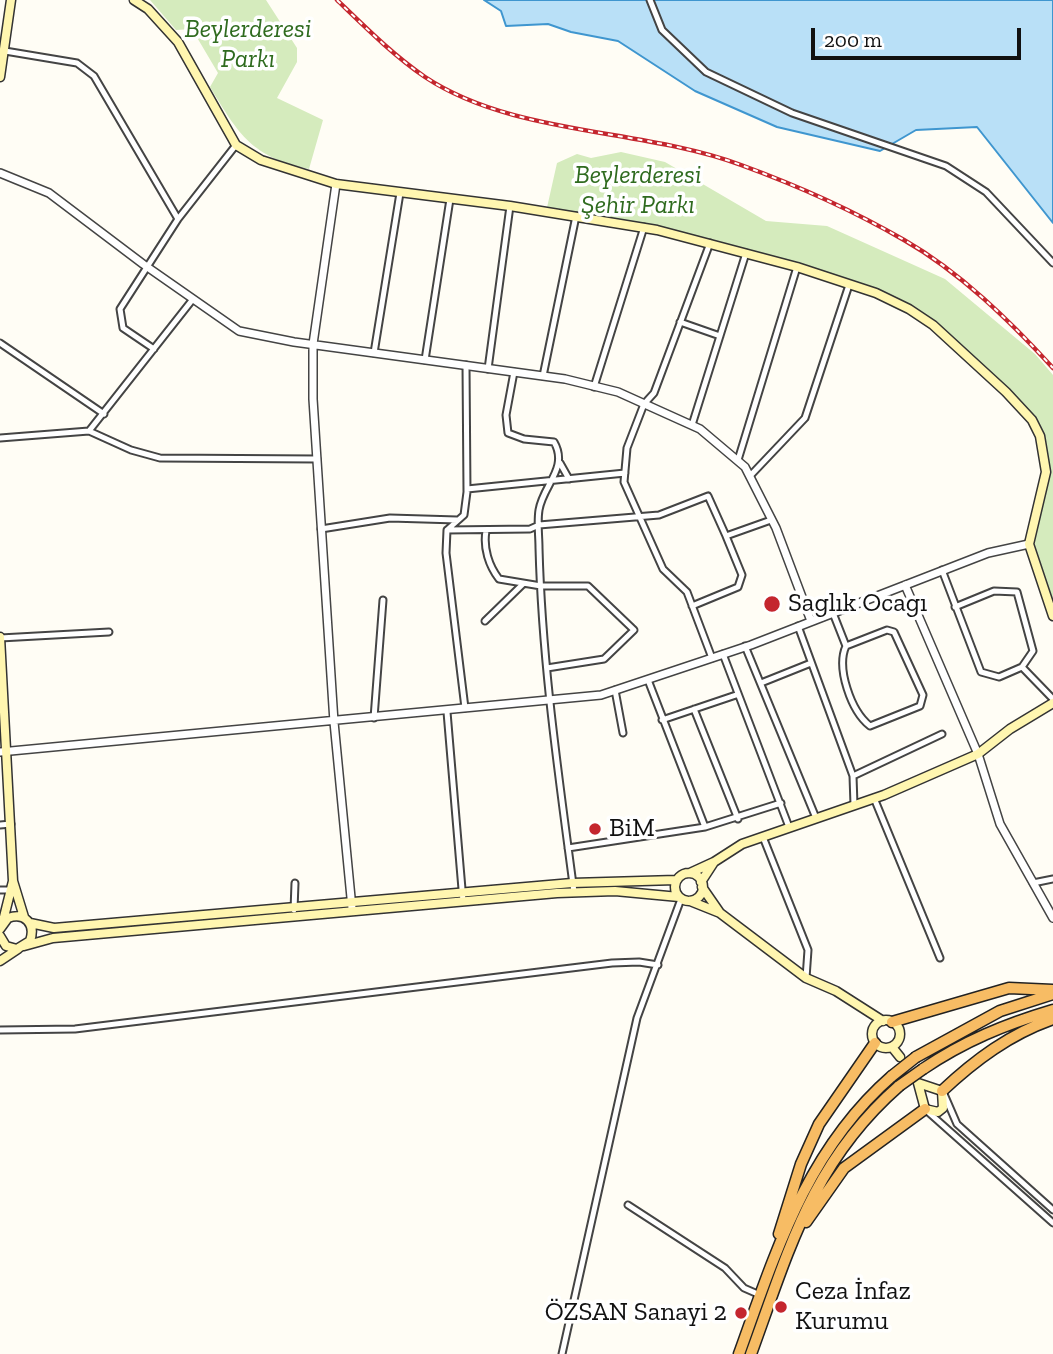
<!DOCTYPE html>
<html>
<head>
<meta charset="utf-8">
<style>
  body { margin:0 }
  #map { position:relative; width:1053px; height:1354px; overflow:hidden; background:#fffdf5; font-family:"Zilla Slab",serif }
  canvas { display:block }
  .scale { position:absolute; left:811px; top:28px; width:210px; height:32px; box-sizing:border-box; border:4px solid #111; border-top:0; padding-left:9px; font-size:21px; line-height:24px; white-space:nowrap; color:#111; -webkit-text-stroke:5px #fff; paint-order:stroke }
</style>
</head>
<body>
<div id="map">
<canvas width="1053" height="1354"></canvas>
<div class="scale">200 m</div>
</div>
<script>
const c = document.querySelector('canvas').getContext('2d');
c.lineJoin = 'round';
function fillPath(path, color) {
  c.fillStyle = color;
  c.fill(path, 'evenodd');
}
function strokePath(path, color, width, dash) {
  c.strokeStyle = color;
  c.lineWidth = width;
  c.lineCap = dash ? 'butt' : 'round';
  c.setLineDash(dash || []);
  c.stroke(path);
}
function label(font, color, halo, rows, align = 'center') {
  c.font = font + ' "Zilla Slab",serif';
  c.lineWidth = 7;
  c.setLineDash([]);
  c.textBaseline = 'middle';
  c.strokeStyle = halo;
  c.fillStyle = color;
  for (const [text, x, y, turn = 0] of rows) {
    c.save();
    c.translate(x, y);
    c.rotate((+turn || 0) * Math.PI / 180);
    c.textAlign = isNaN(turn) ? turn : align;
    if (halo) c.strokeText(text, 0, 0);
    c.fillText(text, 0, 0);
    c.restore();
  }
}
fillPath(new Path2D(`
  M 150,0 L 266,0 L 297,48 L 297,62 L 277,98 L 323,120 L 309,169 C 252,157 239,135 210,87 L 218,73 L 192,29 L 176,30 Z
  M 621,152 L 665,162 L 766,221 L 827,226 L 945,279 L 1035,354 L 1053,375 L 1053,616 L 1029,544 L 1046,472 L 1032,420 L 933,325 L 895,301 L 722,246 L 546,212 L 557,163 L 577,154 L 591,158 Z`), '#d5ebbd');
const water = new Path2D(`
  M 484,0 L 1053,0 L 1053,223 L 977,127 L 916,130 L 880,151 L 777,127 L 695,91 L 618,41 L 571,32 L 548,24 L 506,26 L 501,11 Z`);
fillPath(water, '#b9e0f7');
strokePath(water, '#3f96cf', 2);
const minor = new Path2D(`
  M 650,0 L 662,30 L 706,72 L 792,113 L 946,166 L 986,192 L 1053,263
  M 5,51 L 77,63 L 94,76 L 178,219 L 120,309 L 123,328 L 154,349
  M 178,219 L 236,145
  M 710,243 L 654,393 L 644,404 L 627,448 L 624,482 L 663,569 L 687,592 L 712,658
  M 680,322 L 720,336
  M 0,343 L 104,414
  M 374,353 L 400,193
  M 425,360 L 450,199
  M 488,369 L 510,206
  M 514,372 L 506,415 L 508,433 L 524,439 L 554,442 C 569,468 543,485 539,510 C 537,522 539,536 539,548 C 542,663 559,778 574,892
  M 543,376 L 576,216
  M 594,387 L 644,227
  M 692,425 L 746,253
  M 89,431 L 193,299
  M 0,438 L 89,431 L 131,450 L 160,458 L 317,459
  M 738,460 L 797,267
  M 560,463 L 569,479
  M 750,476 L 805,418 L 849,285
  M 467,489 L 625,473
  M 321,529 L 390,518 L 457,520
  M 447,530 L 530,529 L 539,525 L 659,515 L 708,496 L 726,536 L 771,520
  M 486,531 C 483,548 489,566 499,579 L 541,586 L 588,586 L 634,630 L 604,659 L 547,668
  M 942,570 L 981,672 L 999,677 L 1022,667 L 1053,699
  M 692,606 L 738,587 L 742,575 L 726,536
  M 955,607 L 994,591 L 1017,592 L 1033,651 L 1022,667
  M 833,613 L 846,646 C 836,668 851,711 870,726 L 920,706 L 923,695 L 894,632 L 887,630 L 846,646
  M 485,621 L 523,584
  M 798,626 L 853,776 L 854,805
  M 0,638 L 109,632
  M 745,646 L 816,818
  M 723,654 L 789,827
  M 648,680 L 705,827
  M 761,683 L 811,663
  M 615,690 L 623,733
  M 465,708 L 446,553 L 447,530 L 464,515 L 467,492 L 466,365
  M 694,709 L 738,819
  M 447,712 L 463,901
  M 374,718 L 383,600
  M 662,720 L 736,695
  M 853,776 L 942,734
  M 874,798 L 940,958
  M 0,825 L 11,824
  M 763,837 L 808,950 L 806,978
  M 568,848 L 705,827 L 781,803
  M 1033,883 L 1053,879
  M 0,890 L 11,890
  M 294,910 L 295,883
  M 0,1030 L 75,1029 L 612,963 L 639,962 L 658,965
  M 944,1094 L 957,1124 L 1053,1210
  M 927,1111 L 1053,1223
  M 628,1205 L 725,1268 L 744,1288 L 760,1295
  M 562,1354 L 637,1018 L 681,899`);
const tertiary = new Path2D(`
  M 0,173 L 49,193 L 143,264 L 239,331 L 294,342 L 565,379 L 618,392 L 700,429 L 745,467 L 776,528 L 811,621
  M 336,184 L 313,344 L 313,399 L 334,722 L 352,908
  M 905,585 L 978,754 L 1000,824 L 1053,918
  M 0,752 L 601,695 L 751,645 L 988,553 L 1029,544`);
const secondary = new Path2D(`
  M 134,0 L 148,9 L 178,42 L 236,145 L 261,160 L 336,184 L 510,206 L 657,230 L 797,267 L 876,293 L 909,309 L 933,325 L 1006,392 L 1032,420 L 1040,436 L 1046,472 L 1029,544 L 1053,616
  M 0,77 L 11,0
  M 0,637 L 13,881
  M 714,862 L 742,844 L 884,795 L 978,754 L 1010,729 L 1053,703
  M 690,873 L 714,862 L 701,882
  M675 887a14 14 0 1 1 28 0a14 14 0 1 1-28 0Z
  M 690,901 L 720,913 L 702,887
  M 720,913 L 806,978 L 836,991 L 883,1021
  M 3,921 L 13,881 L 24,917
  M 30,923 L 54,928 L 572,883 L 676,880
  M 0,929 L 8,918 C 25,912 36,924 30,941 L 17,949 L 6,946 L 0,936
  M 24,946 L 53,938 L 557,893 L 615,891 L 679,897
  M 0,961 L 18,949
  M872 1034a14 14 0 1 1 28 0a14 14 0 1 1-28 0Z
  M 892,1047 L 900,1057
  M 918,1083 L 942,1091 L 943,1108 L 938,1112 L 925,1109 Z`);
const trunk = new Path2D(`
  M 892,1022 L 1009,988 L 1053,990
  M 916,1057 L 1000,1011 L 1053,994
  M 923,1069 C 964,1041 1006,1024 1053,1010
  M 942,1091 C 975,1060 1010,1034 1053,1019
  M 806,1222 L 844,1168 L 925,1109
  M 779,1234 L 801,1164 L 819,1124 L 875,1043
  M 739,1354 C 776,1251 807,1150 892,1076
  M 751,1354 C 789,1250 812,1162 899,1086`);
strokePath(minor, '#444', 9);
strokePath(tertiary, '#444', 10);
strokePath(secondary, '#333', 11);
strokePath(trunk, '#222', 13);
strokePath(minor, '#fff', 5);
strokePath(tertiary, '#fff', 7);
strokePath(secondary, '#fff6b0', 8);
strokePath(trunk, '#f7bc64', 10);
const rail = new Path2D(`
  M 337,0 C 365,27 393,55 425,77 C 514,136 642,128 741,165 C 796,185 854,211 904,240 C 960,272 1010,321 1053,368`);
strokePath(rail, '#c4262e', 4.5);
strokePath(rail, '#fff', 2, [5]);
const trunkBridge = new Path2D(`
  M 892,1076 L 916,1057
  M 899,1086 L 923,1069`);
strokePath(trunkBridge, '#222', 13, []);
strokePath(trunkBridge, '#f7bc64', 10);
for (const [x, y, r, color] of [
  [772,604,9,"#c4262e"],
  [595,829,7,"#c4262e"],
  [781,1307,7,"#c4262e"],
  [741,1313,7,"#c4262e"]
]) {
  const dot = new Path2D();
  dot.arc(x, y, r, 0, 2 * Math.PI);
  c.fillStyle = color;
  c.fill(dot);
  strokePath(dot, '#fff', 2.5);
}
label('italic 26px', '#2f6b1f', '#fff', [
  ["Beylerderesi",248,30],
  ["Parkı",248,60],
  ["Beylerderesi",638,176],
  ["Şehir Parkı",638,206]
]);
label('26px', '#111', '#fff', [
  ["Saglık Ocagı",788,604],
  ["BiM",609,829],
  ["Ceza İnfaz",795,1292],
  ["Kurumu",795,1322],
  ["ÖZSAN Sanayi 2",727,1313,"right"]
], 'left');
</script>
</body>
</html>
